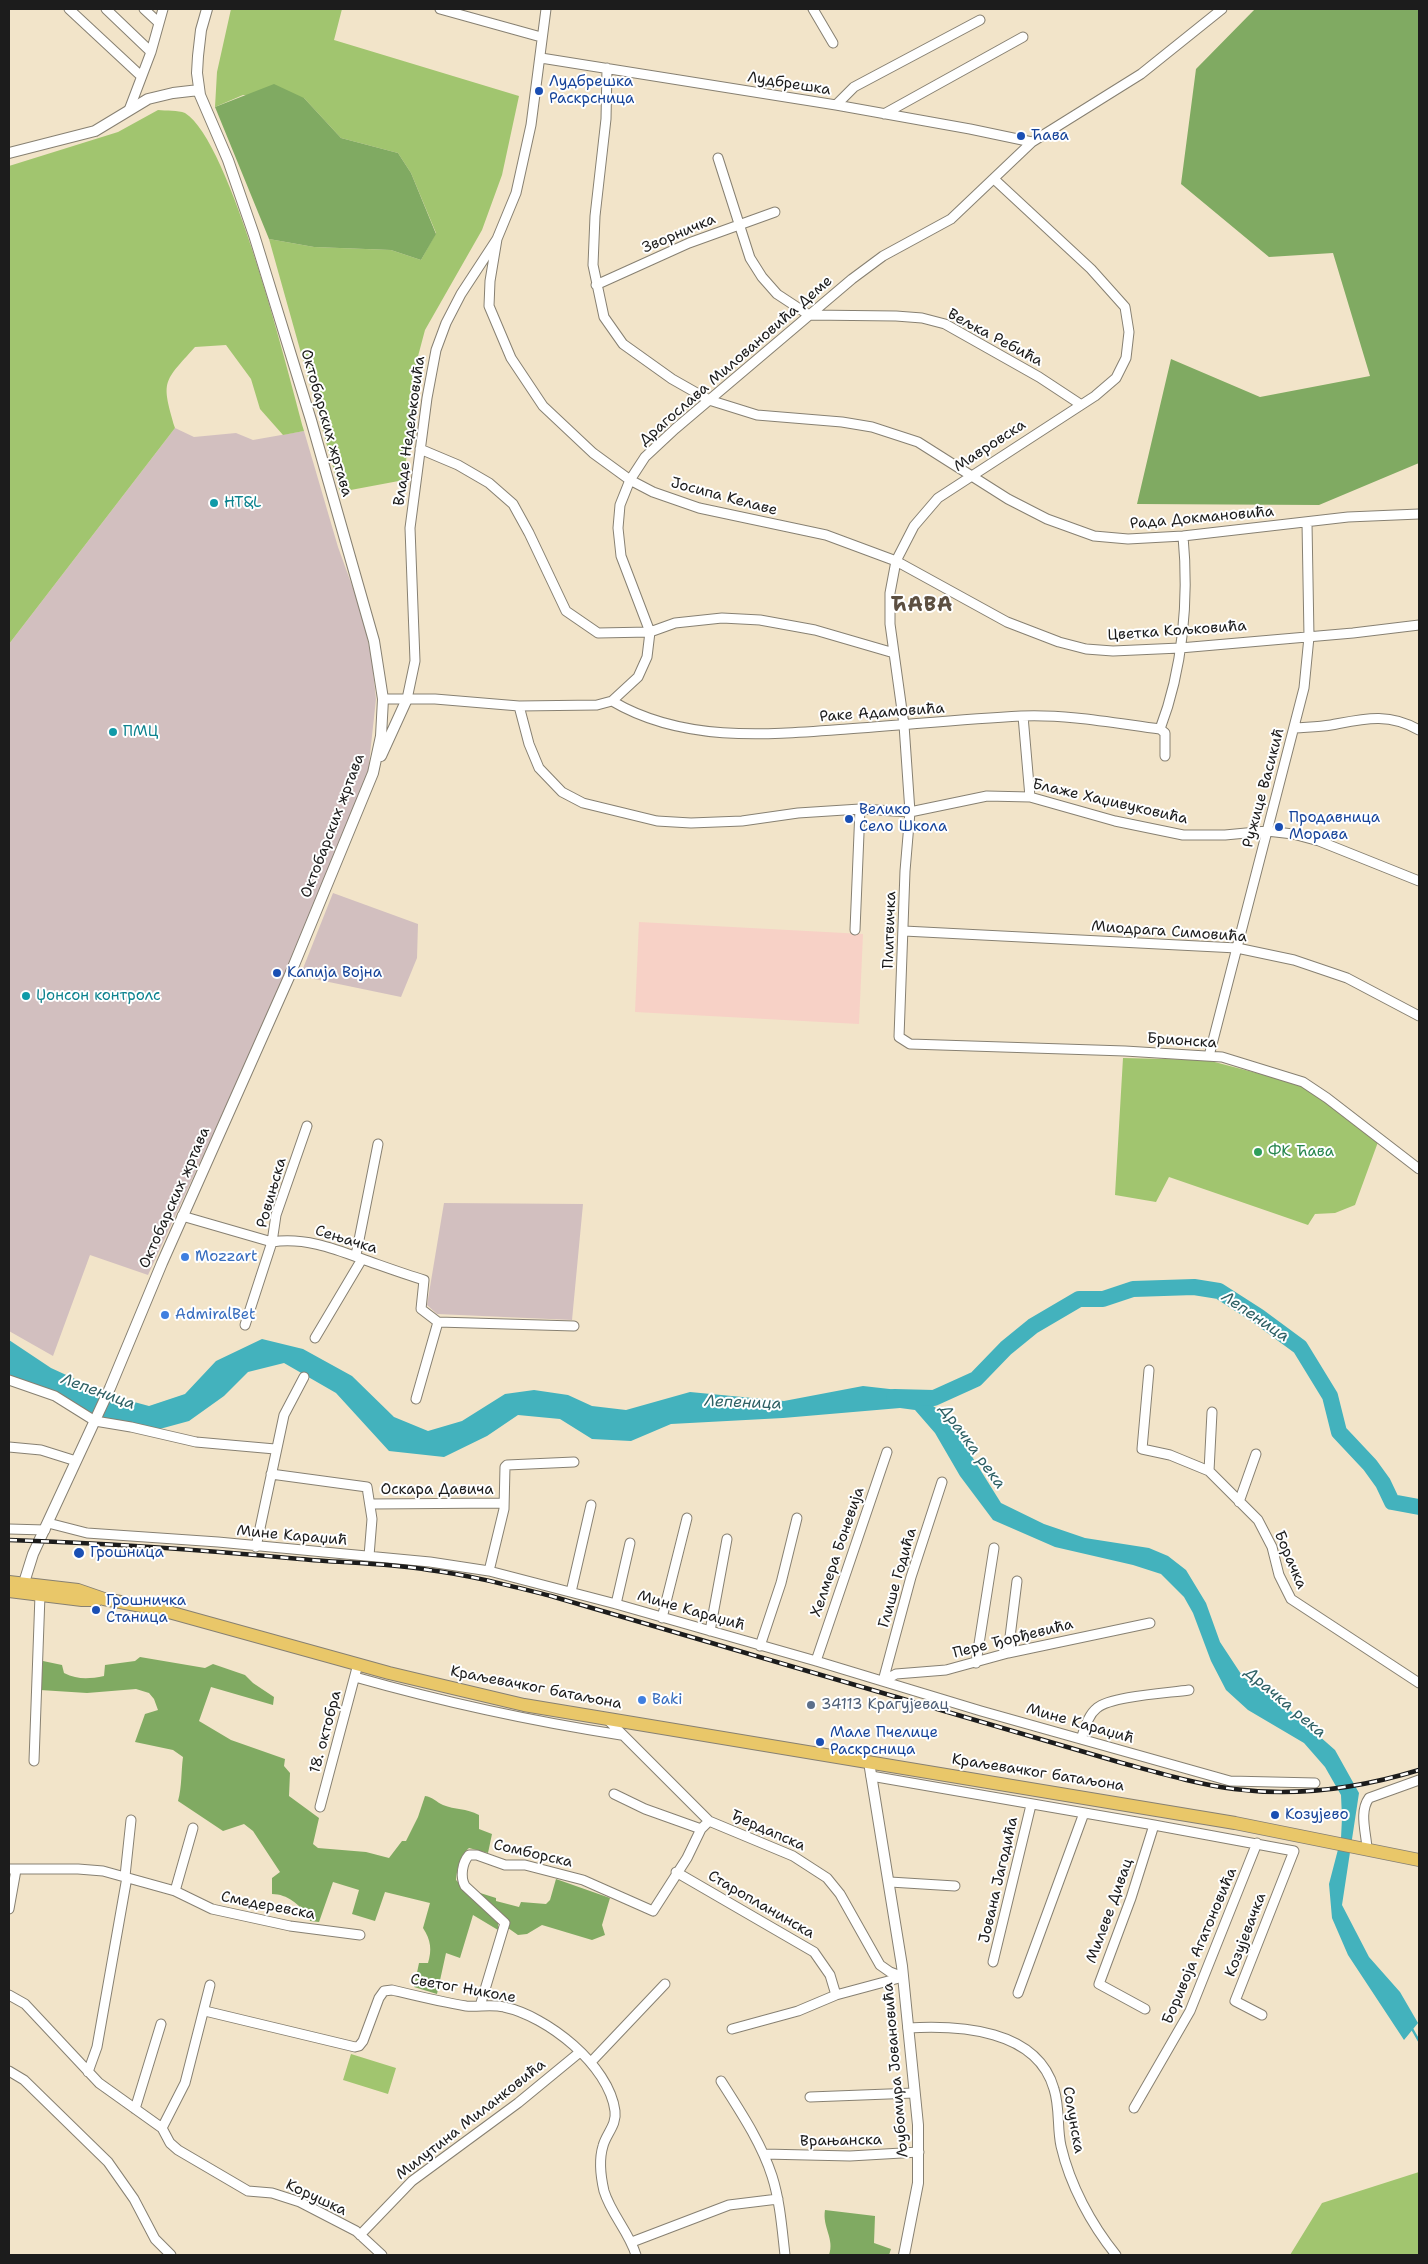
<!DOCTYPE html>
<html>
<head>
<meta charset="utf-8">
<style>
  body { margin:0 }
  #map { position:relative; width:1428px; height:2264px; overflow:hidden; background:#f2e4c9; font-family:"Shantell Sans",sans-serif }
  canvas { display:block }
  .frame { position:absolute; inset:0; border:10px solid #1c1c1c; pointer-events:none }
</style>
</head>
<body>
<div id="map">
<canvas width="1428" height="2264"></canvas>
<div class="frame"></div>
</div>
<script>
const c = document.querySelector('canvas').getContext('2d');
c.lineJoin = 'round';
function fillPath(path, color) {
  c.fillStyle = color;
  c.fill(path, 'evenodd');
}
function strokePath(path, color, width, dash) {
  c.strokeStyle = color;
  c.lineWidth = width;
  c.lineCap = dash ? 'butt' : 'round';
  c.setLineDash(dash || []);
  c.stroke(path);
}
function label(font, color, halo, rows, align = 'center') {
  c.font = font + ' "Shantell Sans",sans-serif';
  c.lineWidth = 4;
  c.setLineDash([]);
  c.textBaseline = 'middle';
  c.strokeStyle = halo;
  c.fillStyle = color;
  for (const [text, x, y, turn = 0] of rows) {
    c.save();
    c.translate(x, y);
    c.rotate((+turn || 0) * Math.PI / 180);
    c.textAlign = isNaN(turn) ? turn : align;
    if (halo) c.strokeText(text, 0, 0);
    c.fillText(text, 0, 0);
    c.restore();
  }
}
fillPath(new Path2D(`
  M 639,922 L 863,934 L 859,1024 L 635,1012 Z`), '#f7d1c6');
fillPath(new Path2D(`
  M 175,428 L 194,437 L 236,433 L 253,440 L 304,431 L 338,547 L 362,613 L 372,661 L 376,699 L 368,773 L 350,822 L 267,1017 L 148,1275 L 90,1255 L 53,1356 L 9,1331 L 9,644 Z
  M 333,893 L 418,924 L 417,958 L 401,997 L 300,976 Z
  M 444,1203 L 583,1204 L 572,1320 L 437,1314 L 427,1305 Z`), '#d2bfbf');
fillPath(new Path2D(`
  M 231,9 L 342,9 L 334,40 L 519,96 L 502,175 L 482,230 L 425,330 L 417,360 L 404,480 L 340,492 L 269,239 L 314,247 L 391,250 L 421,260 L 436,233 L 411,173 L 398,153 L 341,138 L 304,98 L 243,95 L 215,107 L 217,72 Z
  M 158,110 C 166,111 178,110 185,113 C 231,141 288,372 304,431 L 283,435 L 260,409 L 251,379 L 226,345 L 195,347 C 163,383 161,380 175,428 L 9,644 L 9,166 L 118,132 Z
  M 1123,1058 L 1207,1060 L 1306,1086 L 1378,1142 L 1355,1205 L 1335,1213 L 1315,1214 L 1308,1225 L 1169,1177 L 1156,1202 L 1115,1195 Z
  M 351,2054 L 396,2068 L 388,2094 L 343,2080 Z
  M 1419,2172 L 1419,2255 L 1290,2255 L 1322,2203 Z`), '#a1c56f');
fillPath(new Path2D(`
  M 1255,9 L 1419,9 L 1419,463 L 1319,505 L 1137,504 L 1171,359 L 1260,397 L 1370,376 L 1333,253 L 1269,257 L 1181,184 L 1196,69 Z
  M 274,84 L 304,98 L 341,138 L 398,153 L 411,173 L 436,234 L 421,260 L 391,250 L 314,247 L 269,239 L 215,107 Z
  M 140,1657 L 205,1668 L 213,1664 L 245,1675 L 253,1683 L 274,1697 L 273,1705 L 211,1687 L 199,1721 L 231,1740 L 285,1759 L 284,1766 L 290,1773 L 289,1796 L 319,1818 L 313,1844 L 318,1848 L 366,1852 L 389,1858 L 402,1841 L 406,1841 L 418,1817 L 425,1796 C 433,1797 436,1802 443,1805 C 455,1810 466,1808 479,1815 L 479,1829 L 492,1834 L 488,1853 L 469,1848 C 460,1855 457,1869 456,1880 L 498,1921 L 498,1930 L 473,1915 L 460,1958 L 446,1953 L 437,1994 L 414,1987 L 419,1963 L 428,1963 C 432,1950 431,1940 423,1928 L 430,1903 L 385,1892 L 375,1921 L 352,1914 L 359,1890 L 333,1882 L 319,1922 L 310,1921 L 309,1915 C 298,1905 288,1894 272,1894 L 272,1878 L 280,1872 L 253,1831 L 244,1824 L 223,1831 L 178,1801 C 182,1786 181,1772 183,1757 L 173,1750 L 135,1742 L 145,1714 L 158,1710 L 154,1699 L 149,1693 L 136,1689 L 87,1693 L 40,1690 L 43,1661 L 62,1665 L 64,1673 C 78,1680 89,1679 104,1676 L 105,1665 L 135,1661 Z
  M 556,1879 L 610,1898 L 602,1925 L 605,1935 L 592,1940 L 542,1925 L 527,1934 L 518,1935 L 508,1928 L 505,1917 L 477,1892 L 496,1898 L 496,1901 L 519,1907 L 521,1902 L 546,1904 L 550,1900 Z
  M 825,2210 L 875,2216 L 874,2243 L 891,2249 L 889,2255 L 829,2255 C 835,2239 822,2227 825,2210 Z`), '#80aa62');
fillPath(new Path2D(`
  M 262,1339 L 303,1349 L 352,1376 L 394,1417 L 428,1431 L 462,1421 L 505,1394 L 534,1390 L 568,1395 L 592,1406 L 626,1410 L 690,1392 L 784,1401 L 863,1386 L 916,1392 L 916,1402 L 926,1401 L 946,1415 L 1001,1503 L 1044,1524 L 1085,1538 L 1149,1548 L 1168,1556 L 1186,1570 L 1206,1603 L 1220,1642 L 1243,1677 L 1285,1706 L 1335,1750 L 1359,1793 L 1342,1905 L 1369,1957 L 1400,1992 L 1418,2023 L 1404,2040 L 1348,1955 L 1332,1918 L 1329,1884 L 1341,1838 L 1342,1818 L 1341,1795 L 1325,1767 L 1304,1743 L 1248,1710 L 1226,1690 L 1211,1661 L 1193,1613 L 1184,1597 L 1161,1574 L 1133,1565 L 1055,1547 L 993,1520 L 960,1476 L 935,1433 L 915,1410 L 900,1408 L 783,1418 L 671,1424 L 631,1441 L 592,1439 L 560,1419 L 518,1415 L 487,1436 L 444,1457 L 389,1451 L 336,1393 L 284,1363 L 248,1372 L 224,1396 L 189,1421 L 156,1430 L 104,1420 L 9,1375 L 9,1340 L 51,1368 L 112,1396 L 149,1406 L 185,1394 L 216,1361 Z`), '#43b2bd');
strokePath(new Path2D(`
  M 920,1399 L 924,1403
  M 1411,2027 L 1419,2041`), '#43b2bd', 2.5);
strokePath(new Path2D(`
  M 894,1397 L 934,1398 L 976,1379 L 1006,1348 L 1033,1326 L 1079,1299 L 1103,1299 L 1133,1289 L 1194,1287 L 1219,1291 L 1258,1316 L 1300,1347 L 1330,1396 L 1339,1432 L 1370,1465 L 1383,1483 L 1392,1502 L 1419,1507`), '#43b2bd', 16);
const minor = new Path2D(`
  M 69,9 L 141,76
  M 106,9 L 151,52
  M 144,9 L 158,22
  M 440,9 L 541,37
  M 813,9 L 833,43
  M 541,58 L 836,105 L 970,129 L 1032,142
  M 607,68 L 606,119 L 595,216 L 593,265 L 604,317 L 623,344 L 672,379 L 709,400 L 757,415 L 842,422 L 872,427 L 918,442 L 1008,499 L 1047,519 L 1094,536 L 1128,539 L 1183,536 L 1348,517 L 1419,514
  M 836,105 L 854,87 L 980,20
  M 129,110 L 151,52 L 163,9
  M 884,114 L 1023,37
  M 718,158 L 750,258 L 762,277 L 777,294 L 809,315 L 896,316 L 922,318 L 945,324 L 1039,377 L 1080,404
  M 994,179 L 1091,269 L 1125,307 L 1129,332 L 1126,358 L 1116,378 L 1095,396 L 938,498 L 914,526 L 896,561 L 890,593 L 890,624 L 904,725 L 910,812 L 905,871 L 899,1037 L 910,1044 L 1125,1051 L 1222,1057 L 1303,1082 L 1327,1098 L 1419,1169
  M 497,239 L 490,281 L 489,306 L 511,358 L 543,406 L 593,453 L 630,480 L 653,492 L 699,508 L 826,535 L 896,561 L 1007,622 L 1059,642 L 1086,649 L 1113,651 L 1180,648 L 1353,633 L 1419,625
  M 596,285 L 689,243 L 775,212
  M 420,449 L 458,465 L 489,483 L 513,504 L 529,533 L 566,611 L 598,633 L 650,632 L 675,623 L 722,618 L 760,620 L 815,630 L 894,653
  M 383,699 L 435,699 L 519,706 L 597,705 L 612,701 L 638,677 L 647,657 L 650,632 L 621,556 L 618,528 L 620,505 L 630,480 L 645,457 L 675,429 L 852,279 L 883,256 L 951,219 L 1032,142 L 1141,74 L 1222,9
  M 407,699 L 415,661 L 410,528 L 427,398 L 436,350 L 446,323 L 461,294 L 497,239 L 516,193 L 531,125 L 546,9
  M 612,701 C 683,743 768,735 847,729 C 905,725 963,719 1021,716 C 1067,714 1114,723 1160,729
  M 519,706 L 529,744 L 539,768 L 562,792 L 583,803 L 657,821 L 691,823 L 742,821 L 798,813 L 860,809 L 910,812 L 987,796 L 1030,797 L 1115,821 L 1183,835 L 1225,835 L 1267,831 L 1293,834 L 1319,841 L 1419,881
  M 1023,716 L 1030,797
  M 1295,728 C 1307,727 1319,727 1331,725 C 1363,719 1388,712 1419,730
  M 1165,756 L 1165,733 L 1160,729 C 1183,669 1189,599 1183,536
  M 855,930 L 860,809
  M 904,931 L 1237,948 L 1294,960 L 1347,978 L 1419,1016
  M 1209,1056 L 1304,688 L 1309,637 L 1307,523
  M 182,1216 L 272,1242 C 305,1237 335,1249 365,1260 C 385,1267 404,1274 424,1280 L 421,1309 L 438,1322 L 574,1326
  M 356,1255 L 378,1144
  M 245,1325 L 272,1242 L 276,1215 L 307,1126
  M 315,1338 L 362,1259
  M 1149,1370 L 1142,1449 L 1170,1455 L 1209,1471 L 1258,1520 L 1272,1547 L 1279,1575 L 1291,1599 L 1419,1683
  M 9,1380 L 55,1396 L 95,1421 L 131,1427 L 196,1442 L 275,1449
  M 416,1399 L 438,1322
  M 9,1447 L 41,1450 L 76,1461
  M 1209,1471 L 1212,1412
  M 271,1474 L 367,1487 L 372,1519 L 369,1556
  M 1239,1502 L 1256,1454
  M 371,1504 L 503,1503
  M 48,1523 L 87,1533 L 218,1542 L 430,1562 L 489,1571 L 616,1604 L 816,1661 L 981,1711 L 1230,1781 L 1315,1783
  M 9,1529 L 45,1530
  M 256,1547 L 284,1415 L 304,1377
  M 489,1571 L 504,1509 L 505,1467 L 507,1465 L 574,1462
  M 571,1592 L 591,1505
  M 616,1604 L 630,1543
  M 662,1618 L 687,1518
  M 710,1631 L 727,1539
  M 760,1646 L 781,1583 L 797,1518
  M 1008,1653 L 1017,1581
  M 816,1661 L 887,1452
  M 976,1663 L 994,1548
  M 355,1677 C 443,1702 531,1721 621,1735
  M 883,1681 L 896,1674 L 946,1670 L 1008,1653 L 1150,1623
  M 883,1681 L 911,1577 L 942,1482
  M 607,1719 L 709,1821 L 793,1856 L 827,1878 L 840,1894 L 880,1965 L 890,1972 L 903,1977
  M 1081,1739 C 1085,1728 1088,1715 1097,1708 C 1111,1696 1169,1693 1189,1690
  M 34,1761 L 40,1595
  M 871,1776 L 1154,1825 L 1294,1851 L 1235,2001 L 1262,2015
  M 614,1794 L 645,1809 L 701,1829
  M 320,1807 L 358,1664
  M 1367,1848 C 1366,1832 1359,1812 1369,1798 L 1419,1780
  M 9,1869 L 78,1869 L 103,1871 L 175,1891 L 212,1909 L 290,1926 L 360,1935
  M 676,1872 L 814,1952 L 830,1975 L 836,1995
  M 125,1876 L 131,1820
  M 890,1882 L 955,1886
  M 175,1891 L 193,1828
  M 9,1909 L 16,1870
  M 993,1962 L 1031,1805
  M 1018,1993 L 1084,1813
  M 9,1995 L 25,2004 L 99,2083 L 162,2128 L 170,2143 L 178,2150 L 248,2191 L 272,2193 L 300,2202 L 356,2231 L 382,2255
  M 480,2006 L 505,1923 L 465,1886 C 460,1877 462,1863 469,1855 L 477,1855 L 505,1865 L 525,1865 L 583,1880 L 653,1911 L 687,1858 L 701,1829 L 709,1821
  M 1145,2009 L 1099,1984 L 1131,1898 L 1154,1825
  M 205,2011 L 355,2047 L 359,2046 L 363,2041 L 379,1998 L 384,1991 L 392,1990 C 417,1996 441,2002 466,2006 C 479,2007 492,2004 504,2007 C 547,2016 609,2065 615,2111 C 617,2125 606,2134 603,2146 C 599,2159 601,2178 604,2191 C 611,2214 629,2232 636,2255
  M 908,2028 C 959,2025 1037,2029 1054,2089 C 1060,2108 1057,2128 1061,2146 C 1070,2185 1091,2224 1116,2255
  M 732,2029 L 798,2011 L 836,1995 L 903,1977
  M 591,2062 L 665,1984
  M 9,2071 L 24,2080 L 108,2162 L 134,2199 L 155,2239 L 171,2255
  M 88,2072 L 97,2047 L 127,1877
  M 721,2081 C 740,2111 761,2142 772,2176 C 780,2201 782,2229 785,2255
  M 810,2097 L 914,2093
  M 1134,2108 L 1190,2011 L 1257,1843
  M 135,2109 L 161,2024
  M 162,2128 L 185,2083 L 210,1985
  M 764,2154 L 850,2156 L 919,2152
  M 360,2235 L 412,2181 L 518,2103 L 580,2052
  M 632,2242 L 729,2205 L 778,2199`);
const tertiary = new Path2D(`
  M 9,153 L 95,131 L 148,99 L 173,93 L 199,90
  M 381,756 L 407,699
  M 22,1589 L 33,1554 L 110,1388 L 162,1263 L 289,977 L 373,773 L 381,736 L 383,699 L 374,641 L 311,420 L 254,235 L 228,160 L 200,95 L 197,73 L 198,56 L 201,30 L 207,9
  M 869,1762 L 902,1966 L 918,2125 L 918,2183 L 904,2255`);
const primary = new Path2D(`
  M 9,1582 L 78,1590 L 104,1599 L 158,1609 L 389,1673 L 524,1705 L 1235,1823 L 1419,1860
  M 9,1591 L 82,1600 L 97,1600`);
strokePath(minor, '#878072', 11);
strokePath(tertiary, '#878072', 12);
strokePath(primary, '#878072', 14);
strokePath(minor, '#fff', 9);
strokePath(tertiary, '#fff', 10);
strokePath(primary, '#e9c769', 12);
const rail = new Path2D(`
  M 9,1540 C 106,1543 203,1550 300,1559 C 343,1563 386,1563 429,1570 C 470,1575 511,1586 551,1596 L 1122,1763 C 1159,1773 1196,1784 1234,1789 C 1296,1797 1360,1788 1419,1770`);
strokePath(rail, '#1c1c1c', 4.5);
strokePath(rail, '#fff', 2.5, [8]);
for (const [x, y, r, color] of [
  [539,91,5,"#1a4fb4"],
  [1021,136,5,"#1a4fb4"],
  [214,503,5,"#0f9aa8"],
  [113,732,5,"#0f9aa8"],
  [849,819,5,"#1a4fb4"],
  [1279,827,5,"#1a4fb4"],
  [277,973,5,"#1a4fb4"],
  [26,996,5,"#0f9aa8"],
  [1258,1152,5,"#2e9e5b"],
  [185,1257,5,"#3f7fe0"],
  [165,1315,5,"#3f7fe0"],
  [79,1553,6,"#1a4fb4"],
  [96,1610,5,"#1a4fb4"],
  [642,1700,5,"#3f7fe0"],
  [811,1705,5,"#5c6f8a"],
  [820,1742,5,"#1a4fb4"],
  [1275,1815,5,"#1a4fb4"]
]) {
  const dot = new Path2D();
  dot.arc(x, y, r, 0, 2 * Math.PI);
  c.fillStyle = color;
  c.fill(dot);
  strokePath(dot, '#fff', 2);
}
label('15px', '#164399', '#fff', [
  ["Лудбрешка",549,82],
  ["Раскрсница",549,99],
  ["Ћава",1031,136],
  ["Велико",859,810],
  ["Село Школа",859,827],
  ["Продавница",1289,818],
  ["Морава",1289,835],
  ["Капија Војна",287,973],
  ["Грошница",90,1553],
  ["Грошничка",106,1601],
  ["Станица",106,1618],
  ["Мале Пчелице",830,1733],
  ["Раскрсница",830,1750],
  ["Козујево",1285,1815]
], 'left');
label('15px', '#1c1c1c', '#fff', [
  ["Лудбрешка",789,84,9],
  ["Зворничка",679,234,-23],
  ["Вељка Ребића",995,338,28],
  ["Драгослава Миловановића Деме",736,361,-41],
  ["Октобарских жртава",326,423,74],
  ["Владе Недељковића",410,431,-82],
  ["Мавровска",990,446,-33],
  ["Јосипа Келаве",724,497,15],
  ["Рада Докмановића",1202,518,-5],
  ["Цветка Кољковића",1177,631,-4],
  ["Раке Адамовића",882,713,-4],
  ["Ружице Васикић",1264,788,-75],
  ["Блаже Хаџивуковића",1110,802,13],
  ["Октобарских жртава",333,826,-69],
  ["Плитвичка",890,930,-88],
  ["Миодрага Симовића",1169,932,4],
  ["Брионска",1182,1041,4],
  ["Ровињска",272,1193,-74],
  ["Октобарских жртава",175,1198,-66],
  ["Сењачка",346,1240,17],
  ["Оскара Давича",437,1490],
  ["Мине Караџић",292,1536,5],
  ["Хелмера Боневија",838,1552,-71],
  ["Борачка",1290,1560,67],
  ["Глише Годића",898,1578,-74],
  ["Мине Караџић",691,1611,16],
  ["Пере Ђорђевића",1013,1639,-14],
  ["Краљевачког батаљона",536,1688,11],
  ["Мине Караџић",1080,1724,16],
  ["18. октобра",326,1732,-75],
  ["Краљевачког батаљона",1038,1773,9],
  ["Ђердапска",768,1831,24],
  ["Сомборска",533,1854,13],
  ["Јована Јагодића",999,1880,-77],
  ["Старопланинска",761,1905,30],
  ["Смедеревска",268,1906,11],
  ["Милеве Дивац",1110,1911,-70],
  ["Козујевачка",1246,1935,-69],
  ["Боривоја Агатоновића",1200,1946,-67],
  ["Светог Николе",463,1989,10],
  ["Љубомира Јовановића",896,2070,-95],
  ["Милутина Миланковића",471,2120,-38],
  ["Солунска",1073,2120,80],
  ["Врањанска",841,2141,-1],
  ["Корушка",316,2198,25]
]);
label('15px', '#0d838f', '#fff', [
  ["HT&L",224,503],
  ["ПМЦ",123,732],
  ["Џонсон контролс",36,996]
], 'left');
label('15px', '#27864d', '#fff', [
  ["ФК Ћава",1268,1152]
], 'left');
label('15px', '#366cbe', '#fff', [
  ["Mozzart",195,1257],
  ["AdmiralBet",175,1315],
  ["Baki",652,1700]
], 'left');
label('15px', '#4e5e75', '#fff', [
  ["34113 Крагујевац",821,1705]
], 'left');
label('italic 16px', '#2e6064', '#fff', [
  ["Лепеница",1255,1317,34],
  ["Лепеница",98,1392,20],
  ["Лепеница",743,1403,2],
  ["Драчка река",972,1447,54],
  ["Драчка река",1285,1703,40]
]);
c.letterSpacing = '1px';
label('bold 20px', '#5c4f41', '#fff', [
  ["ЋАВА",922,606]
]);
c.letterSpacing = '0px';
</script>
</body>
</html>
